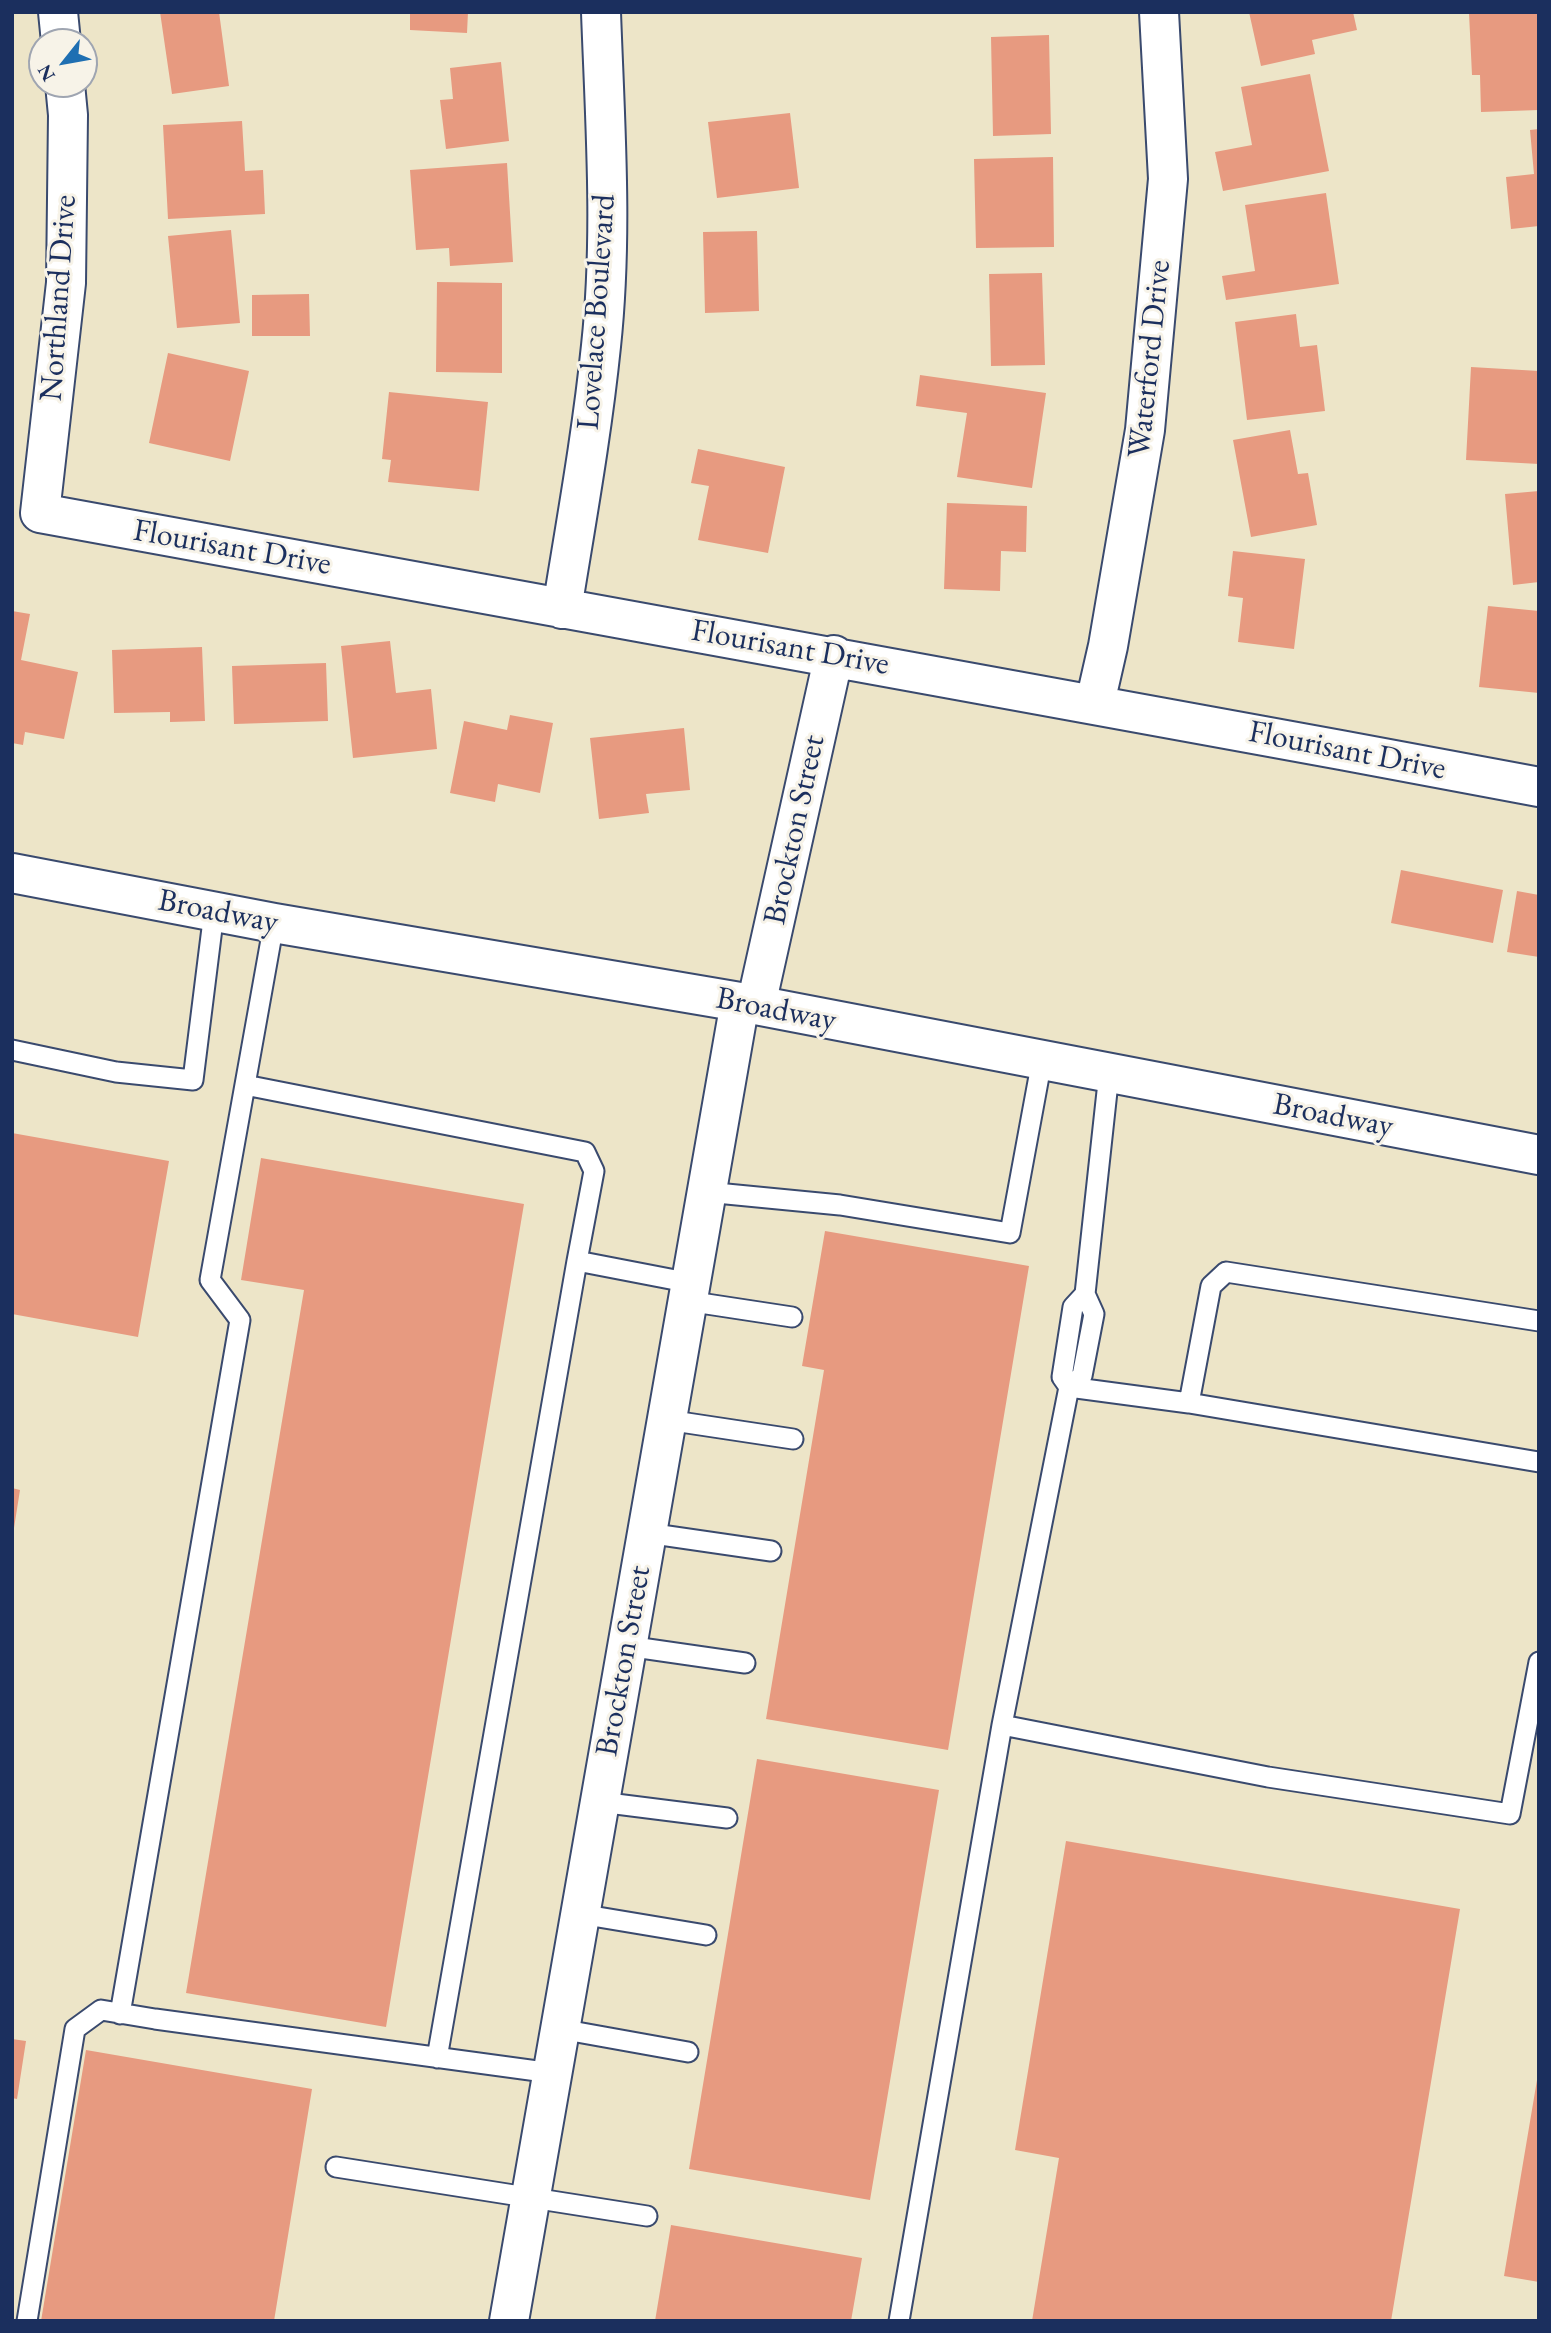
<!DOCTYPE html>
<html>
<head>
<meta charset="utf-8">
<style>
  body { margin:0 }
  #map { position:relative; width:1551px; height:2333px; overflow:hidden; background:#ede5c8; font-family:"EB Garamond",serif }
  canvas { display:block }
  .frame { position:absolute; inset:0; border:14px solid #1b2f5e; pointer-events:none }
  .north { position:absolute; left:28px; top:28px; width:70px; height:70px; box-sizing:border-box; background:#f7f3e8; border:2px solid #9fa5b1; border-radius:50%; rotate:239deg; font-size:19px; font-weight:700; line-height:28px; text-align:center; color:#1b2f5e }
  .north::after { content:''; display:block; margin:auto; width:24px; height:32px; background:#1f6fb2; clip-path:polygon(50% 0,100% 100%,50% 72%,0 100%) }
</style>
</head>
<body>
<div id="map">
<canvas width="1551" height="2333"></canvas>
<div class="frame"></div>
<div class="north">N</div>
</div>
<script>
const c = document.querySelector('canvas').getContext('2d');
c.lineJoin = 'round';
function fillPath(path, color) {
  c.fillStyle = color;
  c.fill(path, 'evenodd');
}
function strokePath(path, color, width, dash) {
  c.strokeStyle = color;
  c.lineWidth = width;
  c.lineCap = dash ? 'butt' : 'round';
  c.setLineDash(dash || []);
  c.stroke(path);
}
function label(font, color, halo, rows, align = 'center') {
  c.font = font + ' "EB Garamond",serif';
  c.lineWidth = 6;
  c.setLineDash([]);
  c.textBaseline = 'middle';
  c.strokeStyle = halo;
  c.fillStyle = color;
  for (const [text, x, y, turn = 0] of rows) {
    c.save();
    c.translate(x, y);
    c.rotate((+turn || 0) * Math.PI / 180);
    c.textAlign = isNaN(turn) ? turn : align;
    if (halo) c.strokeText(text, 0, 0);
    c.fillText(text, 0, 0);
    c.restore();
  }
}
fillPath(new Path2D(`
  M 160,12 L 219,12 L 229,86 L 172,94 Z
  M 410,12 L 468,12 L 467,33 L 410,30 Z
  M 1249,12 L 1353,12 L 1357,30 L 1312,40 L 1315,54 L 1261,66 Z
  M 1538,12 L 1539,110 L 1481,112 L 1480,75 L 1472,75 L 1469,13 Z
  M 1049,35 L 1051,134 L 993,136 L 991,37 Z
  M 501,62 L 509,141 L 446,149 L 440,100 L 453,99 L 450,68 Z
  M 1310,74 L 1329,171 L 1223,191 L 1215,152 L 1252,145 L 1241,87 Z
  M 790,113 L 799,188 L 717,198 L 708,122 Z
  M 242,121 L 245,171 L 263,170 L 265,214 L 168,219 L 163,125 Z
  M 1539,129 L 1539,226 L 1511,229 L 1506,177 L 1534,174 L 1530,130 Z
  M 1053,157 L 1054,247 L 976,248 L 974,159 Z
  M 507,163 L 513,262 L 450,266 L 449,248 L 416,250 L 410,170 Z
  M 1326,193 L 1339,284 L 1226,300 L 1222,276 L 1255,271 L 1245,205 Z
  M 231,230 L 240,323 L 177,328 L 168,236 Z
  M 757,231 L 759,311 L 705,313 L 703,232 Z
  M 1042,273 L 1045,365 L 991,366 L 989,274 Z
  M 437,282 L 502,283 L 502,373 L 436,372 Z
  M 309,294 L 310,336 L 252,336 L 252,295 Z
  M 1296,314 L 1300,347 L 1317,345 L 1325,411 L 1247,420 L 1235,322 Z
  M 168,353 L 249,371 L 230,461 L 149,443 Z
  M 1471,367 L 1539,371 L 1539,464 L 1466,460 Z
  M 920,375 L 1046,393 L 1032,488 L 957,477 L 967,413 L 916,406 Z
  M 389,392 L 488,402 L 479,491 L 388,482 L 391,460 L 382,459 Z
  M 1290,430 L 1298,474 L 1308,473 L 1317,525 L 1251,537 L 1233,440 Z
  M 698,449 L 785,467 L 768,553 L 698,540 L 709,486 L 691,483 Z
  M 1539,491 L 1539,582 L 1513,585 L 1505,494 Z
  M 947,503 L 1027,506 L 1026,552 L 1001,551 L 1000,591 L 944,589 Z
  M 1233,551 L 1305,559 L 1294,649 L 1238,642 L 1243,598 L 1228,596 Z
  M 1488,606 L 1539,611 L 1539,693 L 1479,687 Z
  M 12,611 L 30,614 L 21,660 L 78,672 L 64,739 L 25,732 L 23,745 L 12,743 Z
  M 390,641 L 396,693 L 431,689 L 437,749 L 353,758 L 341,646 Z
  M 202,647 L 205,721 L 170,722 L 170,712 L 114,713 L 112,650 Z
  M 326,663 L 328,721 L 234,724 L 232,666 Z
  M 510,715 L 553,723 L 540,793 L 498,784 L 495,802 L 450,793 L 464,721 L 507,730 Z
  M 684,728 L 690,790 L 646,794 L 649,813 L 599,819 L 590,738 Z
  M 1401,870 L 1503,890 L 1493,943 L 1391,923 Z
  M 1517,891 L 1539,895 L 1539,957 L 1507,952 Z
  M 12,1133 L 169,1161 L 138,1337 L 12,1314 Z
  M 261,1158 L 524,1204 L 386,2027 L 186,1993 L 304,1290 L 241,1280 Z
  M 825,1231 L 1029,1266 L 948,1750 L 766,1719 L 824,1370 L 802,1366 Z
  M 12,1488 L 20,1490 L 14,1528 L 12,1528 Z
  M 757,1759 L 939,1790 L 870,2200 L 689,2169 Z
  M 1066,1841 L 1460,1909 L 1391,2321 L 1032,2321 L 1059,2158 L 1015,2150 Z
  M 12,2039 L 26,2041 L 17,2099 L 12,2098 Z
  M 86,2050 L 312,2089 L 274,2321 L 41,2321 Z
  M 1537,2080 L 1539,2080 L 1539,2282 L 1504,2276 Z
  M 671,2225 L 862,2258 L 851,2321 L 655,2321 Z`), '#e79a80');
const service = new Path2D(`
  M 12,1050 L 116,1072 L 193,1080 L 214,912
  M 1109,1073 L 1085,1294 L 1094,1314 L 1082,1376 L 1069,1387 L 1002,1725 L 1268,1777 L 1510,1814 L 1539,1662
  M 245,1085 L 585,1152 L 594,1171 L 577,1261 L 691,1283
  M 706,1192 L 840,1205 L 1010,1233 L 1042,1060
  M 687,1301 L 792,1317
  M 1069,1387 L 1189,1403 L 1211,1286 L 1226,1272 L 1539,1321
  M 1069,1387 L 1062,1377 L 1073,1307 L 1085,1294
  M 1189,1403 L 1539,1462
  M 667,1420 L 793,1439
  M 647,1533 L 771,1551
  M 627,1646 L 745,1663
  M 600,1802 L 727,1818
  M 580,1914 L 706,1935
  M 120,2014 L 240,1320 L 210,1280 L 274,923
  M 560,2029 L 688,2052
  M 437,2058 L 577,1261
  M 336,2167 L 647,2216
  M 27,2321 L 75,2029 L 101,2010 L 155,2019 L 552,2073
  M 899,2321 L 1002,1725`);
const minor = new Path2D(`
  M 58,12 L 61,42
  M 65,84 L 68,115 L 66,283 L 40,513 C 540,605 1040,693 1539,787
  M 562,609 C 576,522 592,434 601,346 C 613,235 605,123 601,12
  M 1095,703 L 1108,646 L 1145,430 L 1168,179 L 1159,12
  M 756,1005 L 834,655
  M 509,2321 L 740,1002`);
const secondary = new Path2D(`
  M 12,873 L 274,923 L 740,1002 L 1539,1155`);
strokePath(service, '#3a4a6e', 23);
strokePath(minor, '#3a4a6e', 42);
strokePath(secondary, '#3a4a6e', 42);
strokePath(service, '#fff', 19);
strokePath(minor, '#fff', 38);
strokePath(secondary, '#fff', 38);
label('32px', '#1b2f5e', '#f7f3e8', [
  ["Northland Drive",59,298,-86],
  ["Lovelace Boulevard",597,312,-86],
  ["Waterford Drive",1150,359,-84],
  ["Flourisant Drive",232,548,10],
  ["Flourisant Drive",790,648,10],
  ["Flourisant Drive",1347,751,11],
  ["Brockton Street",795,830,-78],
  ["Broadway",218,912,11],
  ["Broadway",776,1010,11],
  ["Broadway",1333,1116,11],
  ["Brockton Street",624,1661,-80]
]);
</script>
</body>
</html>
